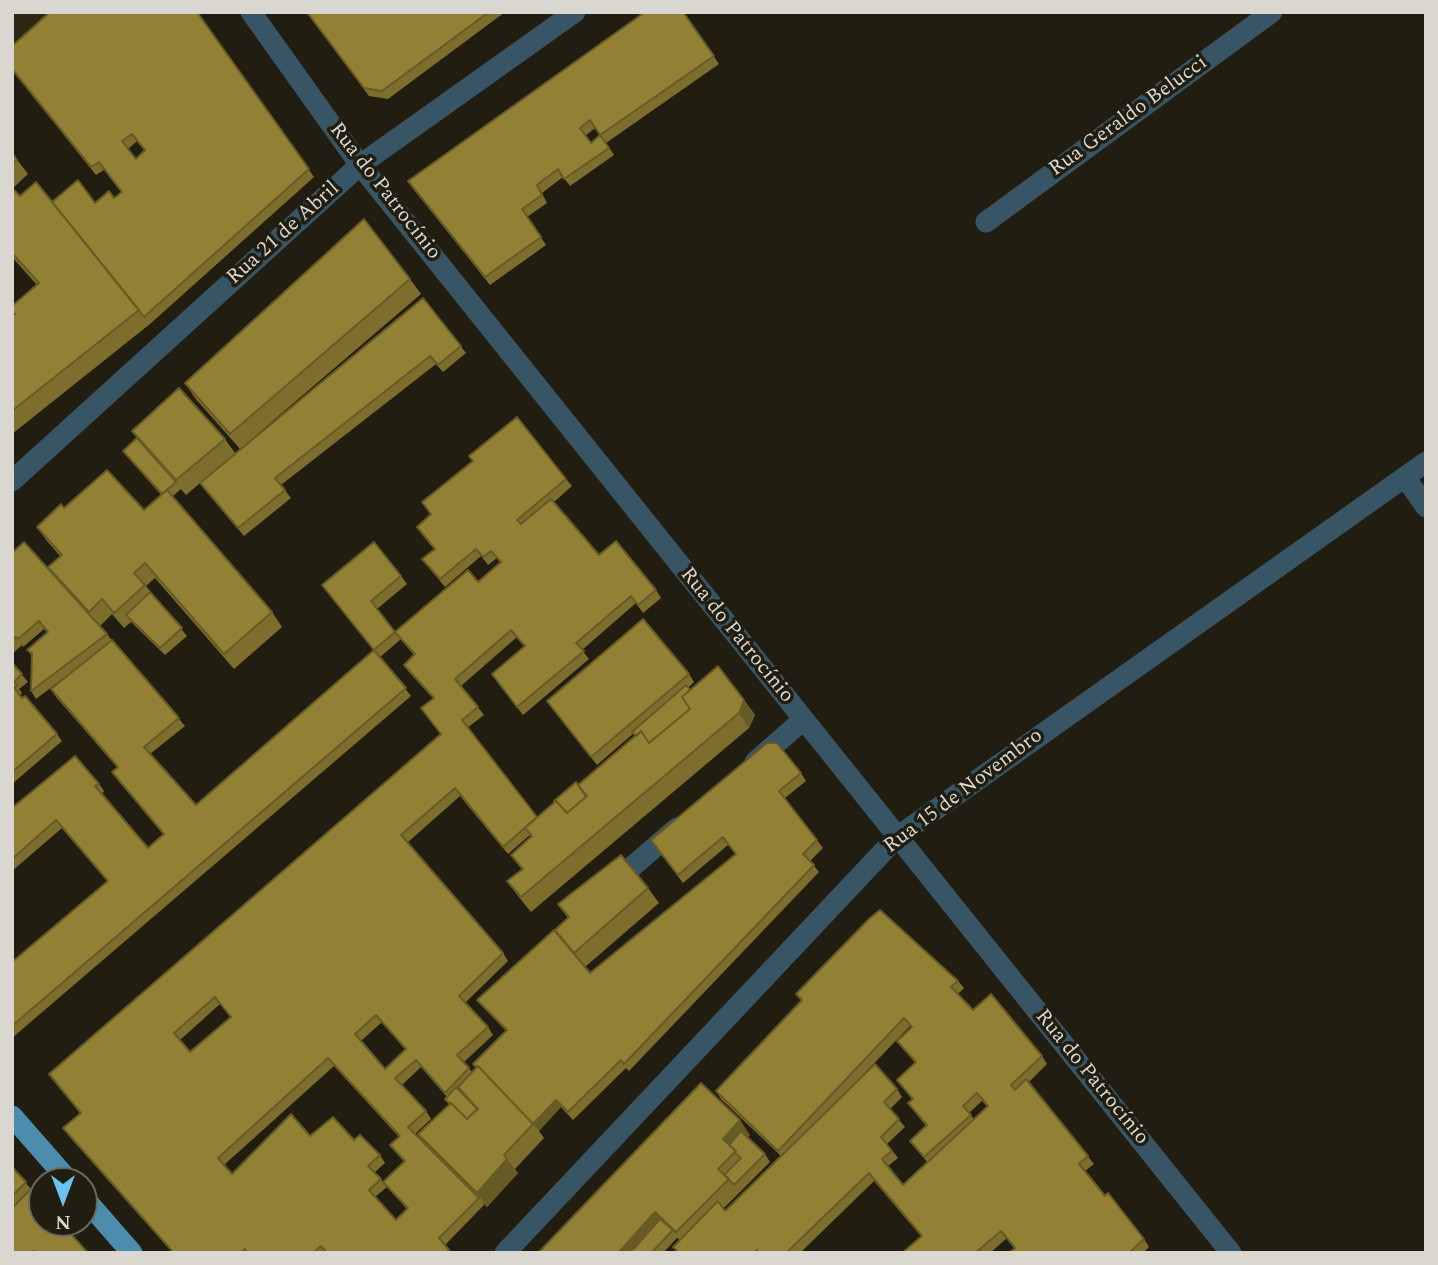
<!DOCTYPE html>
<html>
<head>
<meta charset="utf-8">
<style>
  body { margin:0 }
  #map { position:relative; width:1438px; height:1265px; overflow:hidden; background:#211e11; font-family:Spectral,serif }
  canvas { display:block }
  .frame { position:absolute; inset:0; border:14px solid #d9d7cf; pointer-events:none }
  .north { position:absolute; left:28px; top:1167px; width:70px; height:70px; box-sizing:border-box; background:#211e11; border:2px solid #6b685d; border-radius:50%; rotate:180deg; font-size:19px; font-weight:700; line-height:28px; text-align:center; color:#d9d7cf }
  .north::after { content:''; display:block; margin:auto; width:24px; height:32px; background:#69c3f1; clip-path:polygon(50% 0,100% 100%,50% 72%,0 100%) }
</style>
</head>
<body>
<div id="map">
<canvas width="1438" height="1265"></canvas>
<div class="frame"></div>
<div class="north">N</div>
</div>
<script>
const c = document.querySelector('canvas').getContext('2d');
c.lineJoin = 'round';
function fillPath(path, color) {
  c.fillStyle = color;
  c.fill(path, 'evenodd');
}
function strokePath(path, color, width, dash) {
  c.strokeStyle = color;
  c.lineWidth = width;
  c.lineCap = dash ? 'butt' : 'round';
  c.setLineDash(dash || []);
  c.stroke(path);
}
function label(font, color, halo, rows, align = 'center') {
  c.font = font + ' Spectral,serif';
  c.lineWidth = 7;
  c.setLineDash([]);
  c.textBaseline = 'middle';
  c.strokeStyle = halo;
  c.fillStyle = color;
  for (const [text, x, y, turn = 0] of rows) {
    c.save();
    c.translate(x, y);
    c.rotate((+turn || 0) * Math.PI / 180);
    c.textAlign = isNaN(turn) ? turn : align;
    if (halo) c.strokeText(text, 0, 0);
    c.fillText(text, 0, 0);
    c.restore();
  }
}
fillPath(new Path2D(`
  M 12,12 L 63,12 L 12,57 Z`), '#2c2714');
strokePath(new Path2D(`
  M 251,12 L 360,165 L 1231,1253
  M 986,222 L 1272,12
  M 1405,477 L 1426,507
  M 12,481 L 360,165 L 575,12
  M 755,762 L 803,720
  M 633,866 L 677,828
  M 505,1253 L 897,837 L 1426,462`), '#385565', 21);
strokePath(new Path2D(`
  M 12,1116 L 69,1181
  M 84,1198 L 132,1253`), '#4c8cad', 21);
fillPath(new Path2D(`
  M 197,12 L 314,177 L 150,324 L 12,434 L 12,313 L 37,285 L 12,257 L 12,153 L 28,174 L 13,188 L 20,196 L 52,202 L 95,203 L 114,198 L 121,192 L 104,170 L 96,175 L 12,70 L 12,46 ZM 137,141 L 145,151 L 136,159 L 128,149 Z
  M 306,12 L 505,12 L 388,99 L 369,96 Z
  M 683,12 L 719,64 L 606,143 L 614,155 L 570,186 L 563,177 L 542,193 L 547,203 L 527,217 L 546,245 L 490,285 L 408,181 ZM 595,128 L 600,135 L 591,143 L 585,136 Z
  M 410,279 L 421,294 L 240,449 L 195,398 L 185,383 Z
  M 423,298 L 466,353 L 443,372 L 436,364 L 281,485 L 291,498 L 244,536 L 200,483 L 186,495 L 180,488 L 181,489 L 173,496 L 272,612 L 282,627 L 234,669 L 155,578 L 146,586 L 187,636 L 165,655 L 131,622 L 124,628 L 112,614 L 100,626 L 185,726 L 150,754 L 196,805 L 374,650 L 322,585 L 401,576 L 407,584 L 377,609 L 401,639 L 380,657 L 411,696 L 12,1038 L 12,962 L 108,881 L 62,828 L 12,871 L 12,808 L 99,784 L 104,791 L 102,794 L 148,848 L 164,834 L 112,772 L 117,767 L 56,697 L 51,689 L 86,661 L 36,699 L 31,691 L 32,656 L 27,650 L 47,632 L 44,629 L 23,647 L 22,645 L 12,654 L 12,553 L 52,573 L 60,556 L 47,541 L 37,527 L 64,508 L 144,510 L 161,495 L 129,458 L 123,451 L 137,438 L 132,431 L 225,439 L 235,453 Z
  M 566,479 L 572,486 L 554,502 L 599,555 L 656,590 L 661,598 L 643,613 L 636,603 L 582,650 L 589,659 L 523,715 L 492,674 L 524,646 L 517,637 L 461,686 L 484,715 L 467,728 L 537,817 L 578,785 L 635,736 L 634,733 L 597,765 L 552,708 L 689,674 L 694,682 L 688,688 L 690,690 L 744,700 L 755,715 L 749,728 L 531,912 L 518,896 L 507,881 L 522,870 L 511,855 L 531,837 L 530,835 L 508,854 L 460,796 L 407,843 L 503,953 L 508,961 L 465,1003 L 488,1027 L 493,1035 L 464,1062 L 472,1072 L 476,1068 L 473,1064 L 506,1031 L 483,1007 L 477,1000 L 559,936 L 568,918 L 558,904 L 648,888 L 659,903 L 585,967 L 590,973 L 736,855 L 728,845 L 683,883 L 656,848 L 801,773 L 806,781 L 785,798 L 823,848 L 810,861 L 819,872 L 629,1071 L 626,1068 L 573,1120 L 561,1107 L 539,1131 L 544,1138 L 515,1169 L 518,1173 L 487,1207 L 483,1203 L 484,1205 L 445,1245 L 452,1253 L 173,1253 L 69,1136 L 63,1128 L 80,1113 L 49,1074 L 440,734 L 433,698 L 409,672 L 404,665 L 414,655 L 395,632 L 478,582 L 500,562 L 497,558 L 488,565 L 481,556 L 445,587 L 422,559 L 435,549 L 417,527 ZM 220,1004 L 231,1017 L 190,1052 L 180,1040 ZM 382,1022 L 405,1049 L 385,1069 L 361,1041 ZM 334,1066 L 399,1137 L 390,1145 L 404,1162 L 383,1182 L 375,1172 L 385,1163 L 380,1155 L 354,1140 L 310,1136 L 232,1174 L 224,1165 ZM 421,1067 L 447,1097 L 445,1099 L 449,1105 L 418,1134 L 425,1143 L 415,1134 L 431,1119 L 426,1111 L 402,1085 ZM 387,1187 L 407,1209 L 396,1220 L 375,1197 Z
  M 12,663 L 28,682 L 19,689 L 22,693 L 20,695 L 57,734 L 62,741 L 12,784 Z
  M 958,981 L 964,988 L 958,994 L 973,1010 L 1042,1056 L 1047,1064 L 1029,1082 L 1094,1164 L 1085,1171 L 1105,1196 L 1144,1239 L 1149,1247 L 1143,1253 L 1009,1253 L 1015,1248 L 1007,1238 L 990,1253 L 902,1253 L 921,1236 L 874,1181 L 800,1253 L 678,1253 L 673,1247 L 680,1240 L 677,1238 L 663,1253 L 538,1253 L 750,1135 L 748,1137 L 765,1154 L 770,1162 L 723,1209 L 725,1211 L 781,1156 L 721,1099 L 716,1091 L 801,1001 L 796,994 ZM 910,1026 L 911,1028 L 897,1041 L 915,1063 L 897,1080 L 912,1099 L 908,1103 L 926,1126 L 910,1141 L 927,1162 L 903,1185 L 888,1166 L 898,1158 L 887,1144 L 905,1127 L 890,1109 L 902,1097 L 897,1089 L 858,1080 ZM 982,1101 L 988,1107 L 974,1119 L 969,1113 Z
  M 12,1167 L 31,1189 L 88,1253 L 12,1253 Z`), '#7e6e2e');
fillPath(new Path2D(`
  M 744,700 L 755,715 L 749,728 L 739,713 Z
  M 556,1100 L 561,1107 L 539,1131 L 533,1124 Z
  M 740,1120 L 750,1135 L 734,1152 L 723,1139 Z
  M 507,1159 L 518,1173 L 487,1207 L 477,1193 Z
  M 655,1212 L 666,1227 L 642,1253 L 619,1253 Z`), '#665a25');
const building = new Path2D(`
  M 50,12 L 197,12 L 309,169 L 144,317 L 52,202 L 78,180 L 95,203 L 109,191 L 114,198 L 122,192 L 99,162 L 91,167 L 12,69 L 12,46 ZM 132,134 L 145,150 L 136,159 L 122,141 Z
  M 307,12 L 489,12 L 382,91 L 364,88 Z
  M 645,12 L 683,12 L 714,56 L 600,135 L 609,148 L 564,179 L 558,169 L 537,185 L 542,195 L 522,209 L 541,237 L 485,277 L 408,181 ZM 590,120 L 600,135 L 591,143 L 580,128 Z
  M 12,153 L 17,160 L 12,164 Z
  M 36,182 L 139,310 L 12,411 L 12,316 L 15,314 L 12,312 L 12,306 L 39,283 L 12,253 L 12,188 L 20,196 Z
  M 364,219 L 410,279 L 230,434 L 185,383 Z
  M 423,298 L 461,346 L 438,365 L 430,356 L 275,478 L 285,490 L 238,528 L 200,483 Z
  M 179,388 L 225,439 L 176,480 L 132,431 Z
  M 517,417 L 566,479 L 517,520 L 521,524 L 551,499 L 599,555 L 616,541 L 656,590 L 638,605 L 631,596 L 576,643 L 584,651 L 517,707 L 492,674 L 525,646 L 511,630 L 455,679 L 478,707 L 462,720 L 537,817 L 503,847 L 455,788 L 401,835 L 503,953 L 459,996 L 488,1027 L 457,1055 L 469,1068 L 445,1093 L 416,1060 L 395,1078 L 426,1111 L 408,1127 L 479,1198 L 439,1238 L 449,1250 L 446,1253 L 327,1253 L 321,1246 L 313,1253 L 248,1253 L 245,1249 L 240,1253 L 174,1253 L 63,1128 L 81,1113 L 49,1074 L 441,734 L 421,708 L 434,698 L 404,665 L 415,654 L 395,632 L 468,570 L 478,582 L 501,562 L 491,551 L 483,557 L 476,549 L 440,579 L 422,559 L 435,549 L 417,527 L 431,514 L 422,502 L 473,461 L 469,456 ZM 215,997 L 231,1017 L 190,1052 L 174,1033 ZM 376,1015 L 406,1049 L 385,1069 L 355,1034 ZM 328,1058 L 400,1136 L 390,1145 L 405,1161 L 383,1182 L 408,1208 L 396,1220 L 369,1190 L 381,1179 L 368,1166 L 380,1155 L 360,1135 L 354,1140 L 333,1117 L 310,1136 L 291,1114 L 232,1174 L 218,1158 Z
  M 137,438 L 176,482 L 162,494 L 123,451 Z
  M 107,470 L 144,510 L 167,490 L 272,612 L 224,654 L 145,563 L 134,573 L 145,585 L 114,613 L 102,599 L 89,612 L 48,567 L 62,555 L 37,527 L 61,504 L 64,508 Z
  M 24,542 L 107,634 L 31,691 L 32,653 L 27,650 L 48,632 L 39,621 L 18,639 L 16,637 L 12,641 L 12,553 Z
  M 374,542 L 401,576 L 371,601 L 395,632 L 374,650 L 322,585 Z
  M 150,592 L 182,628 L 160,648 L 126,615 Z
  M 643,619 L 689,674 L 591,757 L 547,701 Z
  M 112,640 L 179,718 L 144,747 L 196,805 L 374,650 L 406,688 L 12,1026 L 12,962 L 108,881 L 56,820 L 12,859 L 12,808 L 75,756 L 99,784 L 95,786 L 148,848 L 164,834 L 112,772 L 118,767 L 51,689 Z
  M 12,663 L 22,674 L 14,682 L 17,685 L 14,688 L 22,698 L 25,696 L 57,734 L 12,772 Z
  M 718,666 L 744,700 L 739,713 L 521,897 L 507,881 L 523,869 L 511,855 L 532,836 L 525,828 L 556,801 L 567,813 L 587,796 L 578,785 L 641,731 L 649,743 L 690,709 L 682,697 Z
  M 686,685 L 690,690 L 682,697 L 690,709 L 649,743 L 641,731 L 636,736 L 632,732 Z
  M 767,743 L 777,743 L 801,773 L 779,791 L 817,840 L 803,854 L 814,865 L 624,1064 L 621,1060 L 568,1112 L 556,1100 L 533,1124 L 478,1066 L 476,1067 L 473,1064 L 507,1030 L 477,1000 L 554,930 L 590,973 L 736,854 L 723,837 L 678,875 L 651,840 Z
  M 576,782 L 586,797 L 567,813 L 556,801 L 555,802 L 554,801 Z
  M 621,855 L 648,888 L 574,953 L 555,930 L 569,917 L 558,904 Z
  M 880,910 L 958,981 L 951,987 L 973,1010 L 991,994 L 1042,1056 L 1011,1085 L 1015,1090 L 1026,1079 L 1088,1156 L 1079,1164 L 1105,1196 L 1108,1193 L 1144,1239 L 1129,1253 L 1009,1253 L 1015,1248 L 1001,1231 L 975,1253 L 902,1253 L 922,1236 L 869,1173 L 786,1253 L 759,1253 L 757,1250 L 754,1253 L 679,1253 L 673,1247 L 718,1201 L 725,1211 L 875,1064 L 897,1089 L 884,1102 L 899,1119 L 881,1137 L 892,1151 L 882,1159 L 903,1185 L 988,1106 L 977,1093 L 963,1106 L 971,1115 L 924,1157 L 910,1141 L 927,1125 L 908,1103 L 913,1099 L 897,1080 L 916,1062 L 897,1041 L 912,1027 L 904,1018 L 778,1151 L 716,1091 L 802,1000 L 796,994 L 870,918 Z
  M 478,1066 L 533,1124 L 504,1155 L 507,1159 L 477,1193 L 418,1134 L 451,1103 L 467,1119 L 478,1109 L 458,1087 Z
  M 701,1083 L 740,1120 L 723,1139 L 736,1151 L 718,1169 L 729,1179 L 676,1232 L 655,1212 L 619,1252 L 619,1253 L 538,1253 Z
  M 456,1087 L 477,1109 L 467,1119 L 451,1103 L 450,1104 L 445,1099 Z
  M 741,1131 L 765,1154 L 734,1185 L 724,1175 L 741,1158 L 734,1152 L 736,1151 L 729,1145 Z
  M 12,1167 L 26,1182 L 12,1196 Z
  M 31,1189 L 42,1202 L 42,1223 L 61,1223 L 88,1253 L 36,1253 L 34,1251 L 32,1253 L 12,1253 L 12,1208 Z
  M 660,1219 L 673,1230 L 651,1253 L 630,1253 Z`);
fillPath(building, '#928035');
strokePath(building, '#665a25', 2);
label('21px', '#d9d7cf', '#211e11', [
  ["Rua Geraldo Belucci",1129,117,-36],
  ["Rua do Patrocínio",384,192,52],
  ["Rua 21 de Abril",284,234,-42],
  ["Rua do Patrocínio",736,636,51],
  ["Rua 15 de Novembro",964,792,-37],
  ["Rua do Patrocínio",1091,1078,51]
]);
</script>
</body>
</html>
